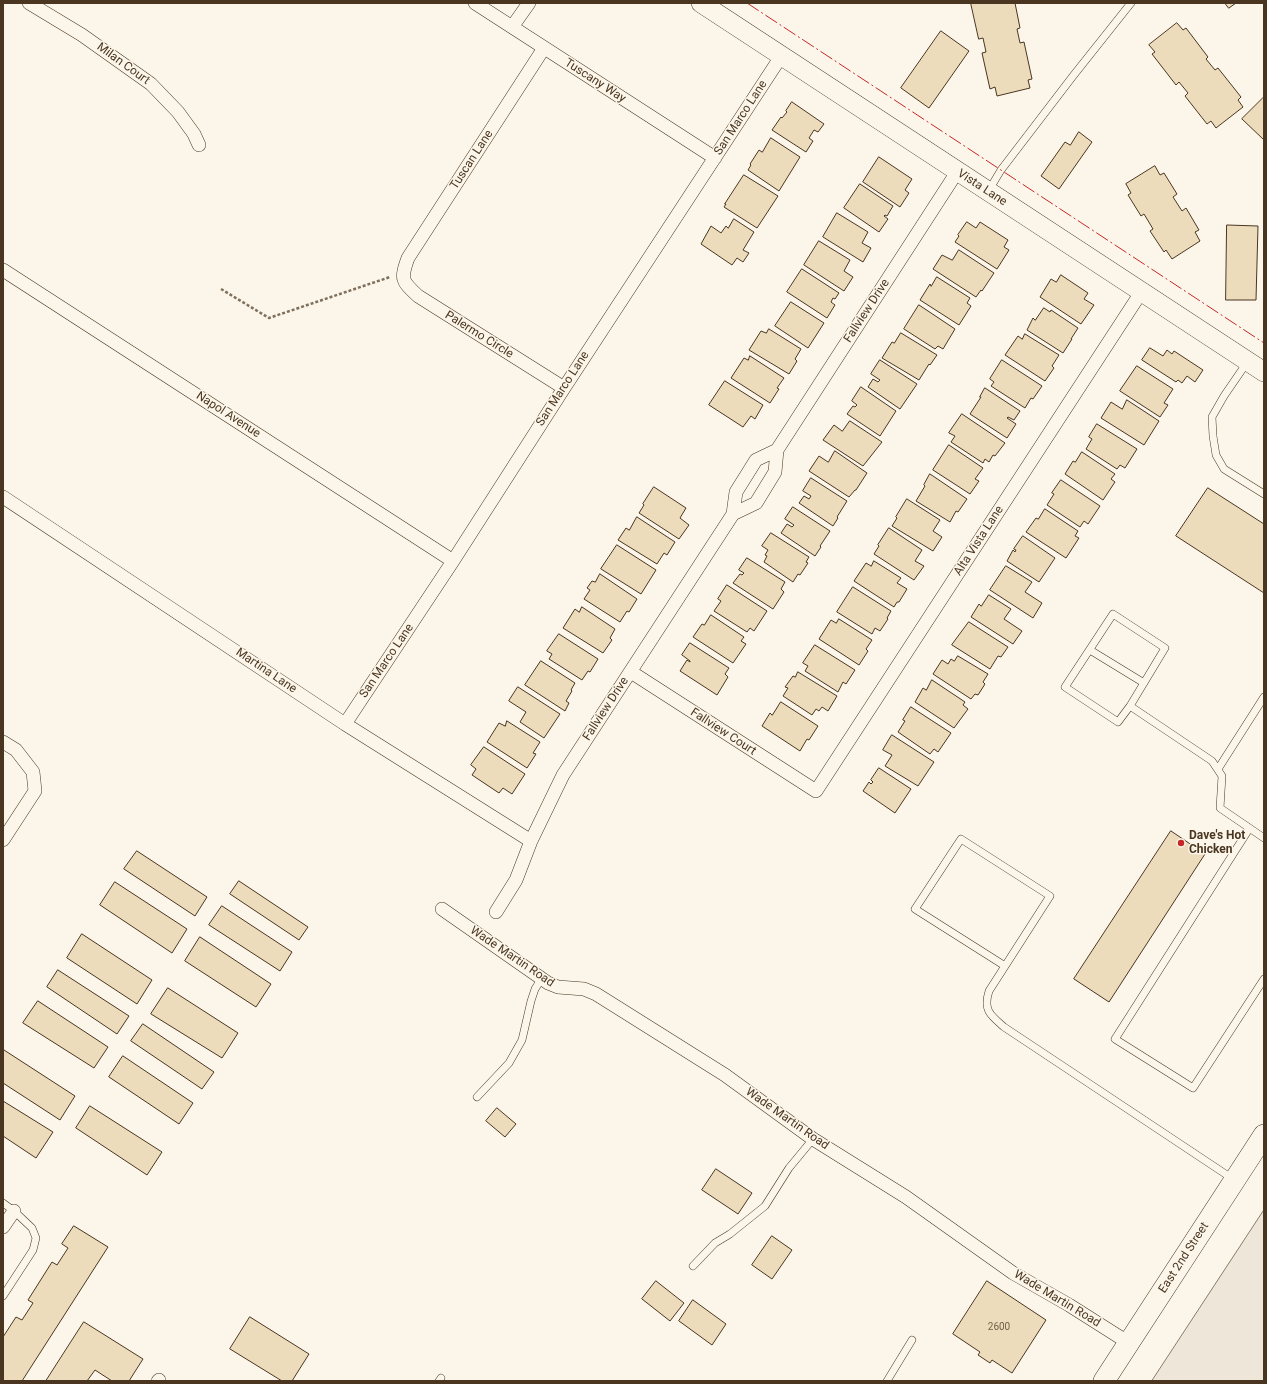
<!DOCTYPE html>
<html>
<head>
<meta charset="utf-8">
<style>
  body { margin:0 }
  #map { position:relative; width:1267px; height:1384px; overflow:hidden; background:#fbf6e9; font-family:Roboto,sans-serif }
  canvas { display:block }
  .frame { position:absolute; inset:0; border:4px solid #4a3520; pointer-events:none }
</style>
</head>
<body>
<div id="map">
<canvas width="1267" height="1384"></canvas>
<div class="frame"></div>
</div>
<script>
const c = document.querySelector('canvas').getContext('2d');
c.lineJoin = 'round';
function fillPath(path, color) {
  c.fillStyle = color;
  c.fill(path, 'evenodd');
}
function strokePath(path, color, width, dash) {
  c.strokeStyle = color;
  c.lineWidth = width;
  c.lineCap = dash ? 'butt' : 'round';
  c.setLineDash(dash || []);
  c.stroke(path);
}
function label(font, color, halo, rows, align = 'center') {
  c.font = font + ' Roboto,sans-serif';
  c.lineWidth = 3;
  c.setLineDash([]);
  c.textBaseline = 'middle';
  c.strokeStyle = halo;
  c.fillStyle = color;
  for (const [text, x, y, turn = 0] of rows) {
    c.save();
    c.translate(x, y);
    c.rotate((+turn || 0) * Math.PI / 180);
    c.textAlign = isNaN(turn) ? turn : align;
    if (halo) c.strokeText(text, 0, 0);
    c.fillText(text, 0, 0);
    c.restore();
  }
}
const green = new Path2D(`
  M 1264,1210 L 1264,1381 L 1152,1381 Z`);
fillPath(green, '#ede6d9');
strokePath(green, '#887966', 1);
const building = new Path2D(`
  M 971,3 L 1015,3 L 1020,28 L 1017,29 L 1020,43 L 1024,42 L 1032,79 L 1028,80 L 1030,88 L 997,96 L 995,87 L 990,89 L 982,53 L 986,52 L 983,38 L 979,39 Z
  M 1225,3 L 1236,3 L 1229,8 Z
  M 1177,23 L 1183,30 L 1186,28 L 1208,57 L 1206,59 L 1215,70 L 1218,68 L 1241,97 L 1238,100 L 1243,107 L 1216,128 L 1211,121 L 1207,124 L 1185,96 L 1188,93 L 1179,82 L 1176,85 L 1152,54 L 1155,52 L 1149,45 Z
  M 941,31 L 969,51 L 929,108 L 901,88 Z
  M 1263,98 L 1264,98 L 1264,140 L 1242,119 Z
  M 792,102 L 824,124 L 818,132 L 814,130 L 809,138 L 813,141 L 806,152 L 772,130 L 781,117 L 782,118 L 787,112 L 786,111 Z
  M 1079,132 L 1092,142 L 1059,189 L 1041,176 L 1065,142 L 1070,145 Z
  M 771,138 L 800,157 L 779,191 L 748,170 L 751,165 L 750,164 L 759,150 L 762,152 Z
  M 879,157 L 912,179 L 905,190 L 909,193 L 900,207 L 863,182 Z
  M 1155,166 L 1160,175 L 1164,173 L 1177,194 L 1173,197 L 1182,211 L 1186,208 L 1199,230 L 1195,232 L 1200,241 L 1172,259 L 1166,250 L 1164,252 L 1150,231 L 1153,229 L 1144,214 L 1141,216 L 1128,195 L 1131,193 L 1126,184 Z
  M 744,175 L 778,196 L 757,228 L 724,207 L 726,204 L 725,204 Z
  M 860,184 L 893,206 L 887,216 L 885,215 L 884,216 L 888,219 L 879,232 L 844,208 Z
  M 837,213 L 868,232 L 862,243 L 871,248 L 863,262 L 823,237 Z
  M 734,219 L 754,232 L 743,250 L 749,253 L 743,262 L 737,258 L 732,265 L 701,244 L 711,226 L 721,233 L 726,226 L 728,228 Z
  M 967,222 L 976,228 L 980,222 L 1008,240 L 1004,247 L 1009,250 L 997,269 L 955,242 L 959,236 L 958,235 Z
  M 1227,225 L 1258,226 L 1256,300 L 1226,300 Z
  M 819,241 L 850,260 L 844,271 L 853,277 L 844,291 L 804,265 Z
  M 959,250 L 994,273 L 982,291 L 981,290 L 976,297 L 933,269 L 942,255 L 952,260 Z
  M 802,269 L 839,293 L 835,299 L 833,298 L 831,302 L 835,305 L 827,318 L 787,292 Z
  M 1061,275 L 1088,293 L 1084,299 L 1094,305 L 1081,324 L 1040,297 L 1051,279 L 1056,282 Z
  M 937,277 L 970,298 L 967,303 L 971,306 L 959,325 L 920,300 L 930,284 L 931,286 Z
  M 791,302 L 824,323 L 808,348 L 775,326 Z
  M 919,305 L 955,329 L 943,349 L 938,346 L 935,349 L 904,329 Z
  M 1044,308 L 1050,312 L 1051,310 L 1078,328 L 1071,339 L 1072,339 L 1063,353 L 1027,330 L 1033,318 L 1035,320 Z
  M 769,329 L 801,349 L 795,359 L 797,361 L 789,374 L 749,350 L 761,331 L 766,333 Z
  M 901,333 L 937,355 L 930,365 L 929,364 L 919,380 L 882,358 L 892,342 L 894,343 Z
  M 1025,334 L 1059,355 L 1052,366 L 1054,368 L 1045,381 L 1005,355 L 1018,336 L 1022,339 Z
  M 1150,348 L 1163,356 L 1167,350 L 1172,354 L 1174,351 L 1203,370 L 1195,382 L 1187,376 L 1182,383 L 1178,380 L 1176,382 L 1142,360 Z
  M 750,356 L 784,378 L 777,388 L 779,389 L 770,403 L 731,378 L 744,358 L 748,360 Z
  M 880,360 L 917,384 L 900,409 L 868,387 L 873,379 L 878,382 L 880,380 L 871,374 Z
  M 1002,360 L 1042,386 L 1033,399 L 1031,398 L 1025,408 L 991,386 L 994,382 L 990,379 Z
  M 1137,366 L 1173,389 L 1164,403 L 1168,405 L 1160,417 L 1120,391 Z
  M 725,381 L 763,405 L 755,419 L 751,416 L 743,427 L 709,405 Z
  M 861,387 L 896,411 L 880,436 L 847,414 L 853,406 L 855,407 L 857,405 L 852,401 Z
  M 985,388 L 1020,411 L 1014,420 L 1008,417 L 1007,418 L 1016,424 L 1007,438 L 970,414 L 981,397 L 980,397 Z
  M 1127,400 L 1159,421 L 1144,445 L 1101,418 L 1111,402 L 1122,409 Z
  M 962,414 L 1005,443 L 995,456 L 993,455 L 989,462 L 985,459 L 983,463 L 951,442 L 955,436 L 949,433 Z
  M 850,421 L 882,442 L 863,466 L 823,440 L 834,425 L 842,431 Z
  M 1097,424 L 1137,449 L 1125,468 L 1120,465 L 1117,469 L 1086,449 L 1092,439 L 1089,437 Z
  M 949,445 L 983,468 L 975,479 L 979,481 L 970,494 L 933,470 Z
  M 835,451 L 867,473 L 856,490 L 855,490 L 849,497 L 809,471 L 819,456 L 828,462 Z
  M 1082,452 L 1115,474 L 1111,479 L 1115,482 L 1103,500 L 1065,474 L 1073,461 L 1075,462 Z
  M 930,474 L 967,499 L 958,512 L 956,511 L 950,522 L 916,501 L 925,486 L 924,485 Z
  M 811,478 L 847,501 L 837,517 L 838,518 L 833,526 L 799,503 L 804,496 L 809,499 L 811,496 L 803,491 Z
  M 1061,480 L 1100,506 L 1088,524 L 1084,521 L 1080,527 L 1047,505 L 1054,494 L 1052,493 Z
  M 654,487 L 686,508 L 680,518 L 689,525 L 679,539 L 639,513 L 644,505 L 643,504 Z
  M 1208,488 L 1264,524 L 1264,593 L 1176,536 Z
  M 907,499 L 940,520 L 933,531 L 942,537 L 933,551 L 892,526 L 897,518 L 896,517 Z
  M 793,507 L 830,531 L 820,546 L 821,547 L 815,556 L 781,533 L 787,524 L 792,527 L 794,525 L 785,519 Z
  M 1045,509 L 1078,531 L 1075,536 L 1079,538 L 1066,558 L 1026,532 L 1036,518 L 1038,519 Z
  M 637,517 L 675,542 L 667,555 L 664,553 L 657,564 L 618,540 L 626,528 L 629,530 Z
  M 889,528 L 922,550 L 915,561 L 924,566 L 914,580 L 874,554 L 879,546 L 878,545 Z
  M 771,533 L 809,557 L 806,562 L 808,563 L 800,575 L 798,574 L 793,582 L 764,562 L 767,556 L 765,555 L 768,550 L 762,546 Z
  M 1023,536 L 1055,558 L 1039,582 L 1007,561 L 1013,550 L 1015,552 L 1016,550 L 1014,549 Z
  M 617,545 L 656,570 L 641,594 L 601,569 Z
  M 747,558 L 785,582 L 781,589 L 784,592 L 773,609 L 733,583 L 740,574 L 742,575 L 744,573 L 739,570 Z
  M 874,561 L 901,578 L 897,583 L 907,589 L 899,602 L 897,602 L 894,607 L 854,581 L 866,563 L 871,566 Z
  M 1006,566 L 1032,582 L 1025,592 L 1042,603 L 1033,618 L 990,590 Z
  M 600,574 L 637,599 L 629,612 L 627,611 L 620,622 L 584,599 L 590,590 L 587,588 L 592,581 L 595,582 Z
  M 727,585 L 767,611 L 754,631 L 750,628 L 747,632 L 714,611 L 721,601 L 718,599 Z
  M 853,587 L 891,611 L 887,618 L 888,619 L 880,631 L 875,628 L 872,634 L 837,612 Z
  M 989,595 L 1011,609 L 1004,619 L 1022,631 L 1013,644 L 971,617 L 979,604 L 981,606 Z
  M 582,607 L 615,629 L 610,638 L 612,640 L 603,653 L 563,628 L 575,609 L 579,612 Z
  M 711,615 L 744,637 L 741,641 L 746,644 L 733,663 L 693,637 L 702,624 L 704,625 Z
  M 839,619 L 872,640 L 866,649 L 868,651 L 859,665 L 819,639 L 831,620 L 836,623 Z
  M 969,622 L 1008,647 L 1001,657 L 998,656 L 990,669 L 952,645 Z
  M 559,634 L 598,659 L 590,672 L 588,671 L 582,680 L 549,659 L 552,654 L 547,651 Z
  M 690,643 L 729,668 L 725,674 L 728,677 L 717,695 L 680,671 L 687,660 L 690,662 L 690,661 L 682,655 Z
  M 815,645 L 855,670 L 846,684 L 843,682 L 838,692 L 805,671 L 808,666 L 803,663 Z
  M 958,656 L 988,674 L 983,682 L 985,684 L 978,695 L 975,694 L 971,699 L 933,674 L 942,660 L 948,664 L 951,659 L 954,661 Z
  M 541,661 L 575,683 L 571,690 L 572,691 L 566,701 L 569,703 L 565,711 L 525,685 Z
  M 798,672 L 837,696 L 828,711 L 822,707 L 819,711 L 816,709 L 812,715 L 783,696 L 788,688 L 785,687 L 793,676 L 795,677 Z
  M 932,680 L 965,702 L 963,705 L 968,709 L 954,728 L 915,702 L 923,688 L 926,690 Z
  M 518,687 L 560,714 L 544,738 L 520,722 L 526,712 L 509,701 Z
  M 781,702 L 818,726 L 809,740 L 807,739 L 800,751 L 762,726 L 770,713 L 772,715 Z
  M 911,707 L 951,733 L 938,752 L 934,749 L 930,754 L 898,732 L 905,721 L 903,720 Z
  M 507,721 L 540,742 L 533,753 L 536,754 L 527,768 L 487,742 L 499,723 L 505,726 Z
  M 892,735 L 934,762 L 918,786 L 885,766 L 892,755 L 883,750 Z
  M 484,747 L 525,774 L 512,794 L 503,788 L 499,793 L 472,775 L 476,769 L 471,765 Z
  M 879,768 L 911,789 L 895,813 L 863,791 L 869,782 L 871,784 L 873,782 L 871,780 Z
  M 1171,831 L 1205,854 L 1109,1002 L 1074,979 Z
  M 137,851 L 207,897 L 195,916 L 124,869 Z
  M 239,881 L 308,927 L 299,940 L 230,894 Z
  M 115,882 L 187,929 L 172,953 L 100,905 Z
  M 222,906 L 292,952 L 280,971 L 209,925 Z
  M 82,934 L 152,980 L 137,1004 L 67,958 Z
  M 200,937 L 271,984 L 256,1007 L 185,961 Z
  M 58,970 L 129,1016 L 117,1034 L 47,987 Z
  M 168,988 L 238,1033 L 222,1058 L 151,1014 Z
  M 38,1001 L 108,1047 L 94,1068 L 23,1023 Z
  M 143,1024 L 214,1072 L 202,1089 L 131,1041 Z
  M 4,1050 L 75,1096 L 60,1120 L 3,1083 L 3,1052 Z
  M 123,1056 L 193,1103 L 179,1124 L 109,1077 Z
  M 3,1101 L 53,1132 L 36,1158 L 3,1136 Z
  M 90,1106 L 162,1152 L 147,1175 L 76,1128 Z
  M 497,1108 L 516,1124 L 505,1137 L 486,1121 Z
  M 716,1169 L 752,1193 L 738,1214 L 702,1190 Z
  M 74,1226 L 108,1247 L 22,1381 L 3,1381 L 3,1337 L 16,1317 L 22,1320 L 33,1303 L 28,1300 L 52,1262 L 57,1265 L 68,1248 L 62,1244 Z
  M 772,1236 L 792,1250 L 772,1279 L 752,1265 Z
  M 656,1281 L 684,1303 L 670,1321 L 642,1299 Z
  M 987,1281 L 1046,1320 L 1012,1373 L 992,1360 L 990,1363 L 978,1355 L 980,1352 L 953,1334 Z
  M 693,1300 L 726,1324 L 712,1345 L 679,1321 Z
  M 250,1317 L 309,1354 L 292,1381 L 282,1381 L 230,1349 Z
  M 84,1322 L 143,1359 L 129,1381 L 112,1381 L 95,1370 L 87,1381 L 46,1381 Z`);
fillPath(building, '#ecdcbc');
strokePath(building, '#4a3520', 1);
const lane = new Path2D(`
  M 989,190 L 1001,170 L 1073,76 L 1131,3
  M 1248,361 L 1224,396 L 1212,417 L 1213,436 L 1216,455 L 1224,469 L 1264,494
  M 1090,650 L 1144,683
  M 1130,706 L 1165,648 L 1113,614 L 1065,687 L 1118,722 L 1130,706 L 1212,761 L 1222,776 L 1220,808 L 1264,838
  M 1218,769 L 1264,697
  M 1249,829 L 1115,1039 L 1193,1088 L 1264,979
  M 1005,966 L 915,909 L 961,839 L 1050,896 L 989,991 C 983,1010 990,1015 1004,1027 L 1233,1179
  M 477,1097 L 509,1063 L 522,1040 L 531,1001 L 535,989 L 542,978
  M 3,1203 L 14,1211 L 32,1228 L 36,1238 L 33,1250 L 3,1296
  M 693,1266 L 715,1243 L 730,1234 L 765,1206 L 789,1168 L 813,1139
  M 439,1381 L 441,1378
  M 887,1381 L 912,1340`);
const street = new Path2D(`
  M 29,3 L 82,35 L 151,84 L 178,112 L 194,134 L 199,145
  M 475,3 L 715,158
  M 512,27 L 529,3
  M 544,48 L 408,258 C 400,280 402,281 418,296 L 564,388
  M 3,270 L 453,561
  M 3,497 L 345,724 L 531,841
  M 733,514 L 756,503 L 775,472 L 777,450 L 957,172
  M 631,672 L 816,791 L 1142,291
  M 345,724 L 453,561 L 564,388 L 782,55
  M 3,742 L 16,750 L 33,772 L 35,791 L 3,840
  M 442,909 L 548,983 L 558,987 L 584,989 L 596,994 L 725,1075 L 813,1139 L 906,1197 L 1013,1273 L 1069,1305 L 1129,1343
  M 496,912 L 516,880 L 531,841 L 563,775 L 733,514 L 736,492 L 756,460 L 777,450
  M 3,1227 L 14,1211
  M 158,1381 L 159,1380`);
const secondary = new Path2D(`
  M 701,3 L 1264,372`);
const primary = new Path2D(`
  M 1104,1381 L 1264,1135`);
strokePath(lane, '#4a3520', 8);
strokePath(street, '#4a3520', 14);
strokePath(secondary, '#4a3520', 20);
strokePath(primary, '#4a3520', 22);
strokePath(new Path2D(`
  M 221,289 L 269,318 L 390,277`), '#7f6f5c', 2.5, [3, 2]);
strokePath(lane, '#fbf6e9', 7);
strokePath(street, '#fbf6e9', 13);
strokePath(secondary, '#fbf6e9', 19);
strokePath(primary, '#fbf6e9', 21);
strokePath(new Path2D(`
  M 747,3 L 1264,343`), '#c62828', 1, [14, 3, 2, 3]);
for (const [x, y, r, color] of [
  [1181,843,4,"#c62828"]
]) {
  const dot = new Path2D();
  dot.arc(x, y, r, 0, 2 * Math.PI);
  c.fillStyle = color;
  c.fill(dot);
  strokePath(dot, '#fbf6e9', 1.5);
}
label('10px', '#725f47', null, [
  ["2600",999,1327]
]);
label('12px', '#4a3520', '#fbf6e9', [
  ["Milan Court",123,64,36],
  ["Tuscany Way",595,81,33],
  ["San Marco Lane",741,118,-57],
  ["Tuscan Lane",472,160,-57],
  ["Vista Lane",982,188,33],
  ["Fallview Drive",867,311,-57],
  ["Palermo Circle",479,335,32],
  ["San Marco Lane",563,389,-57],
  ["Napol Avenue",228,415,33],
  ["Alta Vista Lane",979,541,-57],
  ["San Marco Lane",387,661,-56],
  ["Martina Lane",266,671,34],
  ["Fallview Drive",606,709,-57],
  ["Fallview Court",723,732,33],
  ["Wade Martin Road",512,957,34],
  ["Wade Martin Road",787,1119,35],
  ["East 2nd Street",1184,1258,-57],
  ["Wade Martin Road",1057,1299,31]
]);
label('bold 12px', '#4a3520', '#fbf6e9', [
  ["Dave's Hot",1189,836],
  ["Chicken",1189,850]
], 'left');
</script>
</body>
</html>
